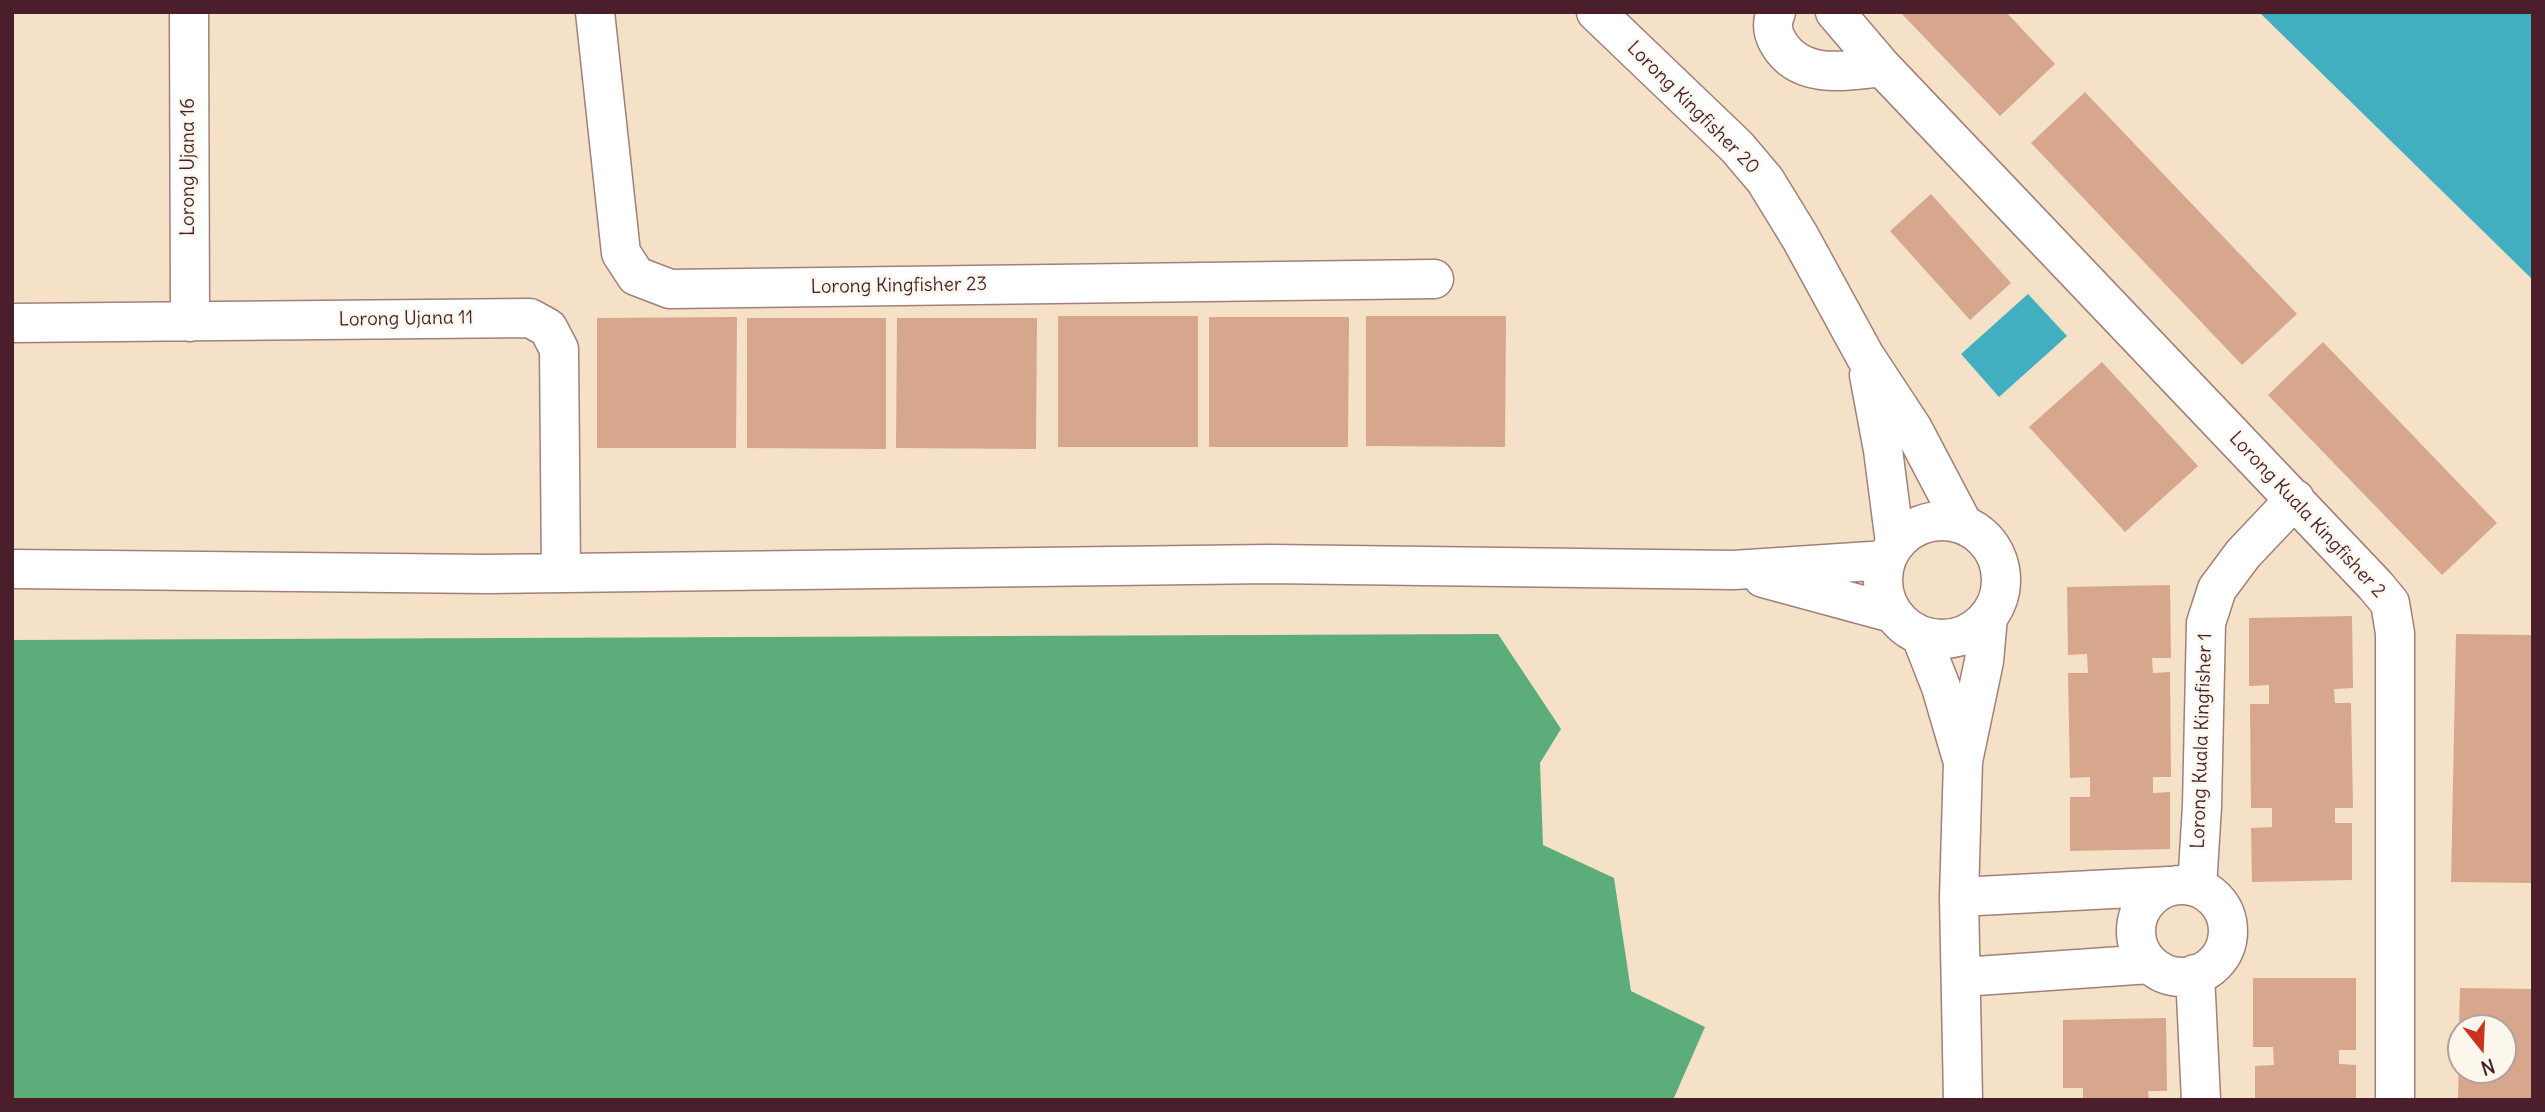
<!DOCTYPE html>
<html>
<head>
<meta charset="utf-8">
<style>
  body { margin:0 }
  #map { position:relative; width:2545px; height:1112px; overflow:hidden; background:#f5e1c7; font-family:Delius,sans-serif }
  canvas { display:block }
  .frame { position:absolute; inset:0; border:14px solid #4a1f2b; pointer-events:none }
  .north { position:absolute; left:2447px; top:1014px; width:70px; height:70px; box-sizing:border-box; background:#fbf7ec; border:2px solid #b4a19f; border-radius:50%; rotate:162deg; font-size:19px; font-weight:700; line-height:28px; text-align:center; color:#4a1f2b }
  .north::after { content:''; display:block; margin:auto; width:24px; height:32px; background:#c8321e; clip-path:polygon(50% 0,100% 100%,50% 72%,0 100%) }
</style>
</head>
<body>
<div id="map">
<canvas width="2545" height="1112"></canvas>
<div class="frame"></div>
<div class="north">N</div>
</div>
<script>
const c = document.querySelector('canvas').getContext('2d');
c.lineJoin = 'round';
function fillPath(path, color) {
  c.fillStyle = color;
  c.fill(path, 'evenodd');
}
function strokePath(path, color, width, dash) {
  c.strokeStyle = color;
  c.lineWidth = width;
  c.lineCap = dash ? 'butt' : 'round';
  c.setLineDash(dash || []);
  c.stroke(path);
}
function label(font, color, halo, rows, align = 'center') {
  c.font = font + ' Delius,sans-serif';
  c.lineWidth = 5;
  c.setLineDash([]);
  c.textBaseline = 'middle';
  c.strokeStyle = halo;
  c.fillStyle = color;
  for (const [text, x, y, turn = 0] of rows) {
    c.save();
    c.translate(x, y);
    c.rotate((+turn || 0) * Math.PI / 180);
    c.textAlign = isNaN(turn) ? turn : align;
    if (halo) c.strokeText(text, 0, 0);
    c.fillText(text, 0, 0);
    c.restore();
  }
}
fillPath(new Path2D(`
  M 1498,634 L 1561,729 L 1540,763 L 1543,845 L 1614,878 L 1631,991 L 1705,1027 L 1673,1100 L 12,1100 L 12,640 Z`), '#5cad7a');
fillPath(new Path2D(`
  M 2259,12 L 2533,12 L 2533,280 Z
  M 2028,294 L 2067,336 L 1999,397 L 1961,354 Z`), '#42afc0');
fillPath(new Path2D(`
  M 1900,12 L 2006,12 L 2055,64 L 2000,116 Z
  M 2085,92 L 2297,314 L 2242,365 L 2031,143 Z
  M 1931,194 L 2011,283 L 1970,320 L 1890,231 Z
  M 1058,316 L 1198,316 L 1198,447 L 1058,447 Z
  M 1366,316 L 1506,316 L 1505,447 L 1366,446 Z
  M 737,317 L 736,448 L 597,448 L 597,318 Z
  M 1209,317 L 1349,317 L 1348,447 L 1209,447 Z
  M 747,318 L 886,318 L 886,449 L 747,448 Z
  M 897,318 L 1037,318 L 1036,449 L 896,448 Z
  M 2323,342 L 2497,523 L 2442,575 L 2268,395 Z
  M 2102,362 L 2198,466 L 2125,532 L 2029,427 Z
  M 2170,585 L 2171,658 L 2152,658 L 2153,673 L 2170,672 L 2171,777 L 2153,777 L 2153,793 L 2170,792 L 2170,849 L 2070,851 L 2070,797 L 2090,797 L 2090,777 L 2070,778 L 2068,673 L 2088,673 L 2087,654 L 2068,655 L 2067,587 Z
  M 2352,616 L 2353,688 L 2334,689 L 2335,703 L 2351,703 L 2353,808 L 2335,808 L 2335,823 L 2352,823 L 2352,880 L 2252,882 L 2251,828 L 2272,827 L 2272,808 L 2251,808 L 2250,704 L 2269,704 L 2269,685 L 2249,686 L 2249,618 Z
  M 2456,634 L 2533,635 L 2533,883 L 2451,882 Z
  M 2253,978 L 2356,978 L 2356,1050 L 2339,1050 L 2339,1064 L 2356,1065 L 2356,1100 L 2255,1100 L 2255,1066 L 2274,1065 L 2273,1047 L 2253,1047 Z
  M 2460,988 L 2533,989 L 2533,1100 L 2458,1100 L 2459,1046 L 2461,1046 L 2461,1070 L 2503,1070 L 2503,1028 L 2459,1028 Z
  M 2166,1018 L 2167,1091 L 2148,1091 L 2149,1100 L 2083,1100 L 2083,1088 L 2063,1088 L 2063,1020 Z`), '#d6a68d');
const minor = new Path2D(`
  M 189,12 L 190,322
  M 595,12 L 621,253 L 636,276 L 670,289 L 1434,279
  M 1596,12 L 1737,147 L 1765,180 L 1800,237 L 1865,356 L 1913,429 L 1963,524
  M 1776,12 C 1771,24 1772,33 1779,44 C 1801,80 1846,71 1882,67 L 1835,12
  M 1882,67 L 2375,585 L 2390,603 L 2395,633 L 2395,1100
  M 12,323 L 530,318 L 548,328 L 559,349 L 561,573
  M 1869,375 L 1883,450 L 1895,543
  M1883 580a59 59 0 1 1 118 0a59 59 0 1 1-118 0Z
  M 12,569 L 487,574 L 1270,564 L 1734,570 L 1886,560
  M 1763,578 L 1892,613
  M 1921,636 L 1941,687 L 1962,759
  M2136 931a46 46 0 1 1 92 0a46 46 0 1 1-92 0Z
  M 2197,887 L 2202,806 L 2206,623 L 2217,589 L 2243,554 L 2295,499
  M 1959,897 L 2169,886
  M 2195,974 L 2201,1100
  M 1962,977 L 2150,964
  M 1963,1100 L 1959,897 L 1963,761 L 1984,661 L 1988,617`);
strokePath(minor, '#a08079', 41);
strokePath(minor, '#fff', 38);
label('19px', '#4a1f2b', '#fbf7ec', [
  ["Lorong Kingfisher 20",1693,108,45],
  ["Lorong Ujana 16",189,167,-90],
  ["Lorong Kingfisher 23",899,286,-1],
  ["Lorong Ujana 11",406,319,-1],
  ["Lorong Kuala Kingfisher 2",2307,515,47],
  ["Lorong Kuala Kingfisher 1",2202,741,-88]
]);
</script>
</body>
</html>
